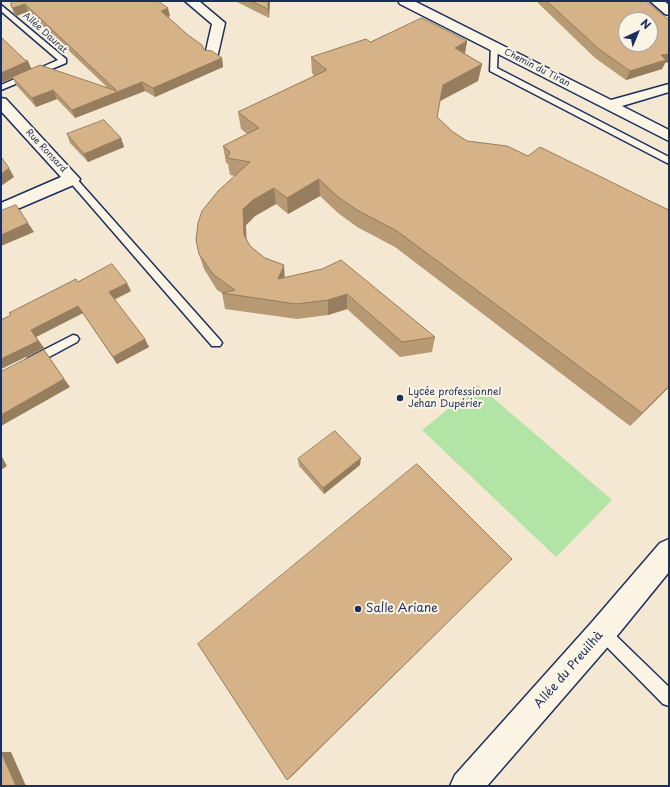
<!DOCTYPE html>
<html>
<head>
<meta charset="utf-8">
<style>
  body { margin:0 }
  #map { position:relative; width:670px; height:787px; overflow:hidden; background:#f4e8d2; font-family:"Playpen Sans",sans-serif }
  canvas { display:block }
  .frame { position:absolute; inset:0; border:2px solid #1b2f5e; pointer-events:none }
  .north { position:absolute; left:618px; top:12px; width:40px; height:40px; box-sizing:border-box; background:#fcf5e5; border:1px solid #a2a6af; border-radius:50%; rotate:44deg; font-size:11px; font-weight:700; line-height:16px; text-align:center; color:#1b2f5e }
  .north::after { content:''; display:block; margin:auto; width:14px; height:18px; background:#1b2f5e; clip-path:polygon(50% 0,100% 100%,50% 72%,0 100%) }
</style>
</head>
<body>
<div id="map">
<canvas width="670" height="787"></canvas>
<div class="frame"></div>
<div class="north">N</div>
</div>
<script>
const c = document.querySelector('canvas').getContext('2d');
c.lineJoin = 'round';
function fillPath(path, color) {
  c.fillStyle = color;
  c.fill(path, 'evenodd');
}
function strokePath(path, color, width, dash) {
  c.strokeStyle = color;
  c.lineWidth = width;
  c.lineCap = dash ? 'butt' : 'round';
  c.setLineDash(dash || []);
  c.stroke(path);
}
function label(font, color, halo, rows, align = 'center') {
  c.font = font + ' "Playpen Sans",sans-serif';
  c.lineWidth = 4;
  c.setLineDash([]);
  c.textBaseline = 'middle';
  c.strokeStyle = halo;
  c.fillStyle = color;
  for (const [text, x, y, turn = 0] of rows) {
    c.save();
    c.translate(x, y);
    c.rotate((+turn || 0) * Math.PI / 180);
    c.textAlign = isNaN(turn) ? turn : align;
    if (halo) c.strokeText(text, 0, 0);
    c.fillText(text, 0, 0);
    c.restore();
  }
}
fillPath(new Path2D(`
  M 478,385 L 612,500 L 556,557 L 422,430 Z`), '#b1e4a5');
const lane = new Path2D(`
  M 1,5 L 66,59 L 66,63 L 1,90 L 1,85 L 58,60 L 1,11 Z
  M 491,44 L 498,46 L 497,68 L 669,157 L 669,164 L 490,71 Z
  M 72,176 L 75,177 L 220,340 L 222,343 L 220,346 L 212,346 L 69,181 L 69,177 Z
  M 73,335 L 77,336 L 79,339 L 77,342 L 36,364 L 28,364 L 26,361 L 28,358 Z
  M 602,624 L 607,627 L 669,687 L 669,706 L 663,704 L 597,637 L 594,632 L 597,627 Z`);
const street = new Path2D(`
  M 185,1 L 199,1 L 225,23 L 217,58 L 207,58 L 205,55 L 212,24 Z
  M 398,1 L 414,1 L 611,100 L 669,84 L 669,92 L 622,106 L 669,130 L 669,141 L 400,4 Z
  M 650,1 L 664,1 L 669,5 L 669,15 L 665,14 Z
  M 1,98 L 6,99 L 80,179 L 78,183 L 1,216 L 1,203 L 61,177 L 1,111 Z
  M 669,539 L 669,572 L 612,642 L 487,786 L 450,786 L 455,775 L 592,622 L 660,543 Z`);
strokePath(lane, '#1b2f5e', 3);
strokePath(street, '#1b2f5e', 3);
fillPath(lane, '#fcf5e5');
fillPath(street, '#fcf5e5');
fillPath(new Path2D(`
  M 12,1 L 170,16 L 168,17 L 204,50 L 222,58 L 223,67 L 155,97 L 145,91 L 75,118 L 57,99 L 36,107 L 16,85 L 13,78 L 1,83 L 1,37 L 32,69 L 108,88 L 28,12 L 16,16 L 14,14 L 11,6 Z
  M 235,1 L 270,1 L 269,18 Z
  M 536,1 L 646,1 L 669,20 L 669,62 L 665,63 L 662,69 L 626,80 L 595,58 Z
  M 467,41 L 465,54 L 482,64 L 478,81 L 440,101 L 437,117 L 669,387 L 630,426 L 395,247 L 357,227 L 338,213 L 320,196 L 288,214 L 276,204 L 255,216 L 246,225 L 246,239 L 250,246 L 285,278 L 322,269 L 435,337 L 432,352 L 400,357 L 347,309 L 328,315 L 297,319 L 225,309 L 222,293 L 217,290 L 204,269 L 199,254 L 235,176 L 230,175 L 228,164 L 226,163 L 223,146 L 247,134 L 241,129 L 238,112 L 314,76 L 312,73 L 311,57 L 370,42 Z
  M 67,134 L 121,138 L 124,147 L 88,162 L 70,143 Z
  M 77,282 L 131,291 L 114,300 L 149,347 L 117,364 L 83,313 L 36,337 L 44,348 L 1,369 Z
  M 298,459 L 360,465 L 324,494 L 299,466 Z`), '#b79974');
fillPath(new Path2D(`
  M 268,1 L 270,1 L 269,18 L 268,9 Z
  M 25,4 L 28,12 L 16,16 L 13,8 Z
  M 168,8 L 170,16 L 163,19 L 161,11 Z
  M 467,41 L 464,58 L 455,48 Z
  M 669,54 L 669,62 L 665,63 L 662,69 L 626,80 L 630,71 L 661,55 Z
  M 222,58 L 223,67 L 155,97 L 153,88 Z
  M 28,61 L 32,70 L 12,77 L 13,78 L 1,83 L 1,73 Z
  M 482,64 L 478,81 L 440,101 L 443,85 Z
  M 142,82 L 145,91 L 75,118 L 72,110 Z
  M 53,90 L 57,99 L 36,107 L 32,98 Z
  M 121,138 L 124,147 L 88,162 L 84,154 Z
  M 9,168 L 14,177 L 1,186 L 1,174 Z
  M 319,179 L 320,196 L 288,214 L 287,198 Z
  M 274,188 L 276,204 L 255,216 L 246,225 L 247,251 L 244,235 L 243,209 L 253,200 Z
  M 28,223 L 34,232 L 1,246 L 1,235 Z
  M 284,265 L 285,281 L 278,279 Z
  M 127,283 L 131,291 L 113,300 L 109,292 Z
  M 347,294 L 347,309 L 328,315 L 328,300 Z
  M 78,306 L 83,313 L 36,337 L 44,348 L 1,369 L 1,359 L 31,330 Z
  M 145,339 L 149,347 L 117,364 L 113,357 Z
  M 44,350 L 70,387 L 1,426 L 1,415 Z
  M 669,386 L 669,387 L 630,426 L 642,413 Z
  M 1,455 L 7,466 L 1,470 Z
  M 361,458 L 360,465 L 324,494 L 323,488 Z
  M 512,559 L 290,778 L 287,780 Z
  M 1,752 L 11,752 L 26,786 L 16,786 Z`), '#957d5e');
const building = new Path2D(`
  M 12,1 L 158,1 L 168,8 L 161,11 L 188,35 L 202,45 L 204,50 L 212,51 L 222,58 L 153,88 L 142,82 L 72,110 L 53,90 L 32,98 L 12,77 L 40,65 L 117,91 L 25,4 L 13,8 L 11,6 Z
  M 252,1 L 268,1 L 268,9 Z
  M 547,1 L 646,1 L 669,20 L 669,54 L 661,55 L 666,60 L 630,71 L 599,49 ZM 626,20 L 650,20 L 650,44 L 626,44 Z
  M 422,18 L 467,41 L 455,48 L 482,64 L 443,85 L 437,117 L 453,132 L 467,141 L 507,146 L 528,156 L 540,147 L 650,201 L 669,210 L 669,386 L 642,413 L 397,231 L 357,210 L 338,197 L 319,179 L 287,198 L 274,188 L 253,200 L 243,209 L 244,235 L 250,246 L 265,258 L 284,265 L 278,279 L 322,269 L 341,260 L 435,337 L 402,342 L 347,294 L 328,300 L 296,304 L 222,293 L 235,290 L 213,274 L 199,254 L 196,240 L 198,223 L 202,211 L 218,191 L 250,162 L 227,158 L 230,152 L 223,146 L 259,128 L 238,112 L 327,70 L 311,57 L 366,39 L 370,42 Z
  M 1,37 L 25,60 L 28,61 L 1,73 Z
  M 104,120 L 121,138 L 84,154 L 67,134 Z
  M 1,157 L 9,168 L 1,174 Z
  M 16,205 L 28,223 L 1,235 L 1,211 Z
  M 112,264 L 127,283 L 109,292 L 145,339 L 113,357 L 78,306 L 31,330 L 38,341 L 1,359 L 1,320 L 11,315 L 9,313 L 76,279 L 77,282 Z
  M 44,350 L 64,379 L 1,415 L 1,372 Z
  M 335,431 L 361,458 L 323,488 L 298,459 Z
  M 417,464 L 512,559 L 287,780 L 198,644 Z
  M 1,752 L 16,786 L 1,786 Z`);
fillPath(building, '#d5b287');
strokePath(building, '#957d5e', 1);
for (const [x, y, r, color] of [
  [400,398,4,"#1b2f5e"],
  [358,609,4,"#1b2f5e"]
]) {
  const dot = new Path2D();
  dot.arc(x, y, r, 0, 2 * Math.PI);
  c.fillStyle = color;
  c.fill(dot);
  strokePath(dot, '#fcf5e5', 1.5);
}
label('9px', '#1b2f5e', '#fcf5e5', [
  ["Allée Daurat",45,33,42],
  ["Chemin du Tiran",537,68,27],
  ["Rue Ronsard",46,151,47]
]);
label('10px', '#1b2f5e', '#fcf5e5', [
  ["Lycée professionnel",408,392],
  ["Jehan Dupérier",408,404]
], 'left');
label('12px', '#1b2f5e', '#fcf5e5', [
  ["Salle Ariane",366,609]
], 'left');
label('12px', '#1b2f5e', '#fcf5e5', [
  ["Allée du Preuilhà",569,670,-49]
]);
</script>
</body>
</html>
